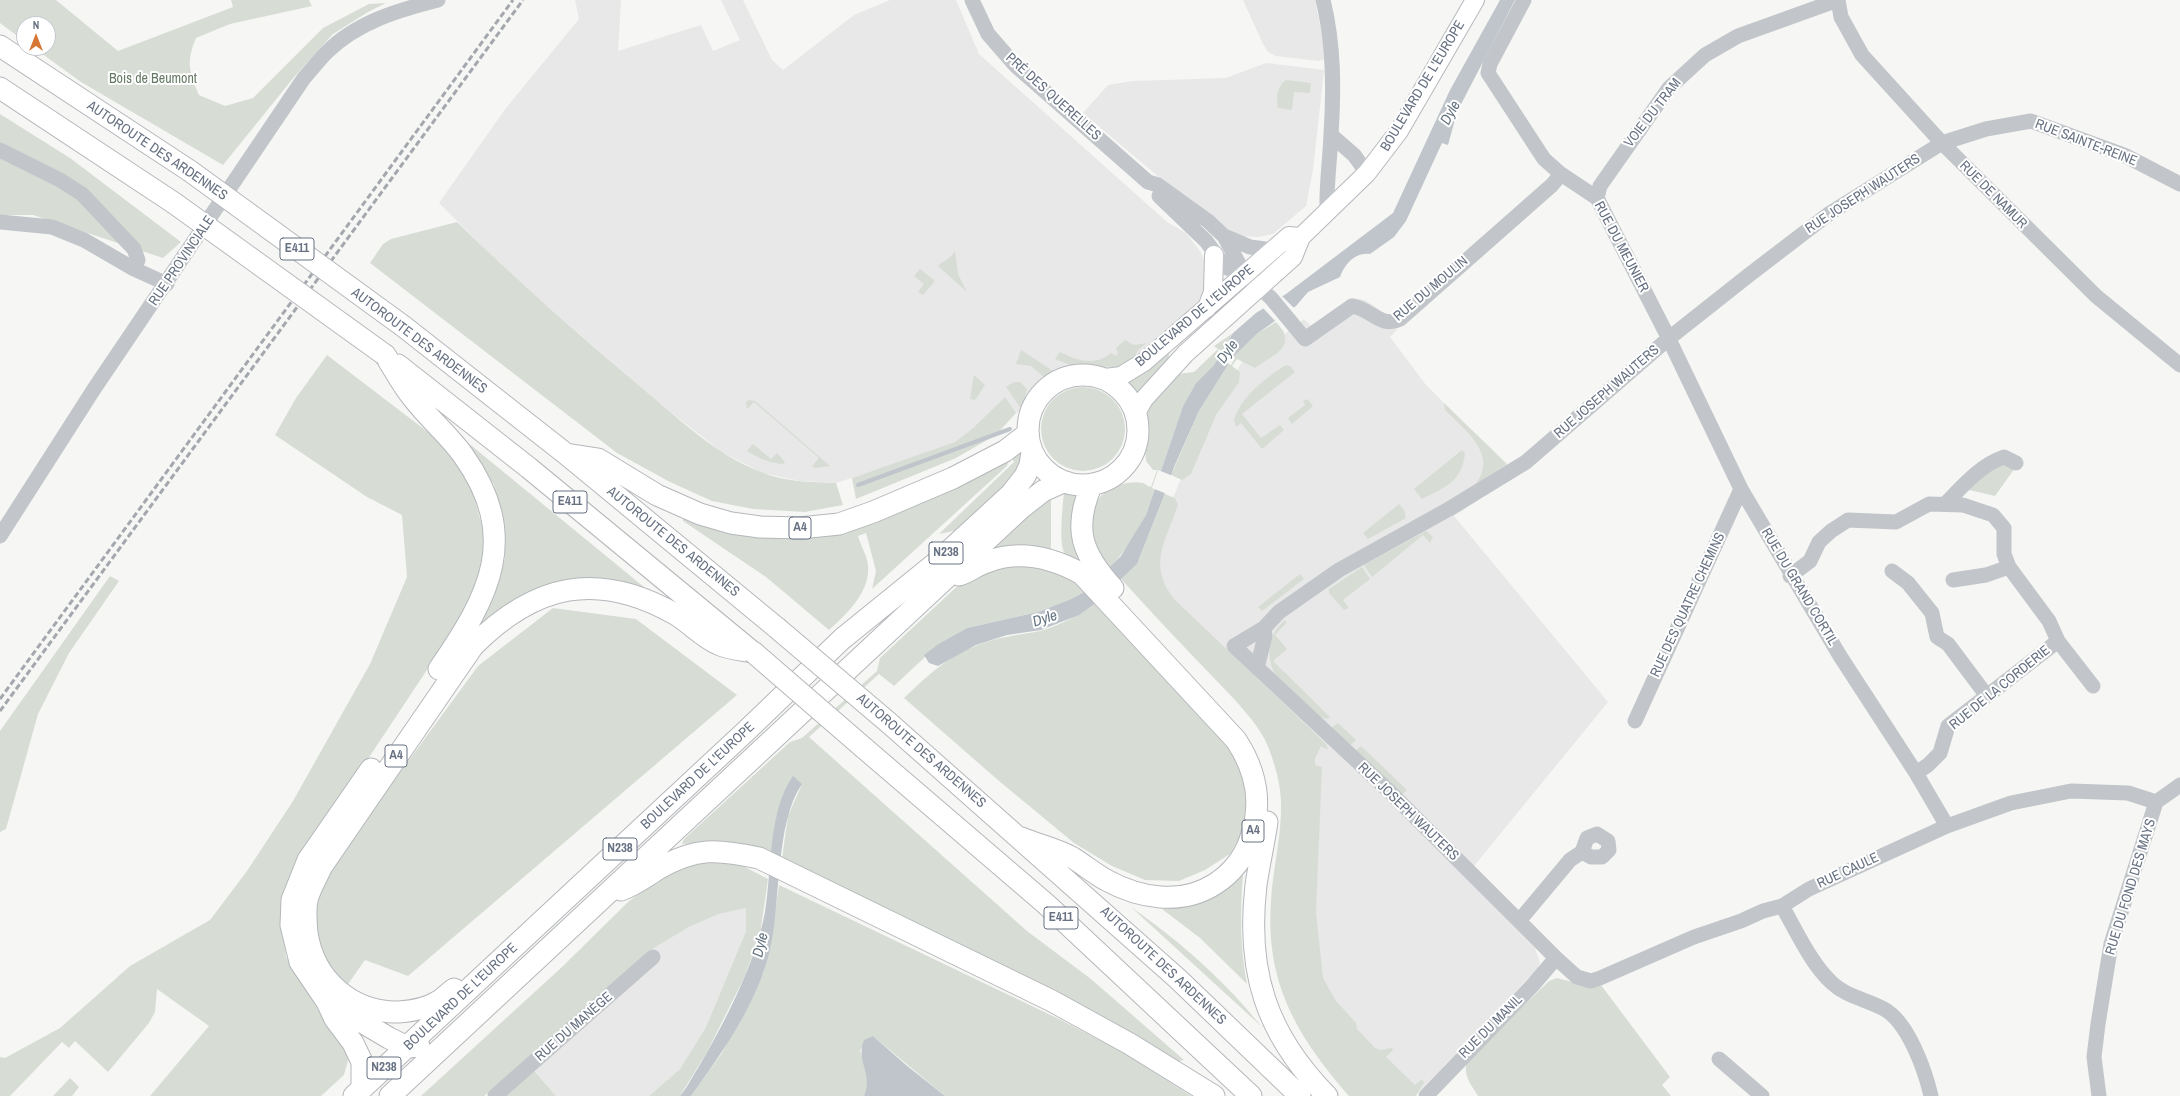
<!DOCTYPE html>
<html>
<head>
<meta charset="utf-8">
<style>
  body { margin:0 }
  #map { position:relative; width:2180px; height:1096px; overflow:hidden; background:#f6f7f4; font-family:"Archivo Narrow",sans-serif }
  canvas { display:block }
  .north { position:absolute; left:16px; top:16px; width:40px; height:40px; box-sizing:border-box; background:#fff; border:1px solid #c3c7cd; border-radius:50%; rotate:0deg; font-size:11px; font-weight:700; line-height:16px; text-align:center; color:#687283 }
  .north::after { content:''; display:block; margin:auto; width:14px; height:18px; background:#d77534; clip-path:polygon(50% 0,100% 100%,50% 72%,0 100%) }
</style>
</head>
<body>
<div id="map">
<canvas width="2180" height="1096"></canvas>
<div class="north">N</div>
</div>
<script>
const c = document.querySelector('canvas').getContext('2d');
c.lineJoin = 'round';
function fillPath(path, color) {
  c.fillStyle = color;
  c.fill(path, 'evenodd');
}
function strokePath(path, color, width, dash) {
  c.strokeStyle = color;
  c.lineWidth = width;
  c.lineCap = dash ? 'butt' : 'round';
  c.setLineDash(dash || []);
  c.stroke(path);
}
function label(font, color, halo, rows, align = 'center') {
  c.font = font + ' "Archivo Narrow",sans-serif';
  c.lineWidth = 4;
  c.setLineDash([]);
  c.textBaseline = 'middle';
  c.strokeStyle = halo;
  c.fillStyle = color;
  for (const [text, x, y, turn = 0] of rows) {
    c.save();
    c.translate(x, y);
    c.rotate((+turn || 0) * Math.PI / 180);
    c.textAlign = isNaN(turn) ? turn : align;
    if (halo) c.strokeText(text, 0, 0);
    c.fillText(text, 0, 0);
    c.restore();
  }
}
fillPath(new Path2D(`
  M 575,0 L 621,0 L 618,51 L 701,25 L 713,51 L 740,40 L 721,0 L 743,0 L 772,60 L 783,70 L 854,15 L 890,0 L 956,0 L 979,54 L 1167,222 L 1186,233 L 1200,251 L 1207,266 L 1209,286 L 1200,304 L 1169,333 L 1127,364 L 1109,368 L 1070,365 L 1053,371 L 1044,377 L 1027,396 L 1022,410 L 1016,413 L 1004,398 L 973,428 L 955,442 L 928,453 L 836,483 L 800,481 L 762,473 L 722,452 L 668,410 L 513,277 L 439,203 L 506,108 L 579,19 Z
  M 1243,0 L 1315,0 L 1324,45 L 1325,59 L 1319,61 L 1276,56 L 1268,52 L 1263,44 Z
  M 1266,63 L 1324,70 L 1313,170 L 1306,206 L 1273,234 L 1258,237 L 1237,236 L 1166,183 L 1083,113 L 1108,85 L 1133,81 L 1226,78 Z
  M 1351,298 L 1365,300 L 1386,314 L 1397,330 L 1390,337 L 1426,385 L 1517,475 L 1454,516 L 1608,702 L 1465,877 L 1535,948 L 1540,963 L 1538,968 L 1418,1093 L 1329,1004 L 1311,957 L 1314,803 L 1143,571 L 1199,435 L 1242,362 L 1283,330 L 1285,334 L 1304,319 L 1311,326 Z
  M 746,907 L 746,931 L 706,1027 L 680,1069 L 649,1096 L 556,1096 L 527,1061 L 649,951 L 689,927 L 719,914 Z`), '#e7e8e7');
fillPath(new Path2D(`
  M 0,0 L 56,0 L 118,51 L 233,7 L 231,0 L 309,0 L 312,6 L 230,24 L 196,38 C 186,62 189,71 199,95 L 225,106 L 253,98 L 323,28 L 369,4 L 386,3 L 368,12 L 333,34 L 295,76 L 223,165 L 81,82 L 34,48 L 48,48 L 48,24 L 24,24 L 24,41 L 0,23 Z
  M 1286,80 L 1311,83 L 1310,93 L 1294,92 L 1292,110 L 1278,108 C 1276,98 1277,86 1286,80 Z
  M 0,114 L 70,158 L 181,242 L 163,258 L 33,215 L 0,215 Z
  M 457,222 C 516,280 578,334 641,387 C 678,418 716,455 761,472 C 784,482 811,482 836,483 L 843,505 L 805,512 L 753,509 L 712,501 L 670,482 L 617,453 L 370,263 L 383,244 L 391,239 Z
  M 955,251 L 958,274 L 967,292 L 938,266 C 944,260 950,259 955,251 Z
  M 920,269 L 935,281 L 923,295 L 918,292 L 924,284 L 914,276 Z
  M 1276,322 C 1299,347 1274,354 1255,368 L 1237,359 L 1232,366 L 1240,372 L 1239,382 L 1216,415 L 1191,474 L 1182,480 L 1171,475 L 1199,411 L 1233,357 L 1258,333 Z
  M 1233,333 L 1214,365 L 1196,383 L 1183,406 L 1146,515 L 1131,542 L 1111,567 L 1084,592 L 1071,599 L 1038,612 L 967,628 L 940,643 L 894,686 L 879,674 L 809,737 L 1027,931 L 1091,979 L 1184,1060 L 1175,1062 L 782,858 L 788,816 L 802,784 L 777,815 L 772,854 L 710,843 L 682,844 L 684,839 L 790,742 L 802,738 L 877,671 L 880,658 L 965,579 L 979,571 L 1041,563 L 1079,583 L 1106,562 C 1088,539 1083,498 1116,486 C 1125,483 1134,481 1143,483 C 1148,485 1146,486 1151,487 L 1157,470 L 1153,470 L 1146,461 L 1145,449 L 1147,438 L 1147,415 L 1151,402 L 1177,374 L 1194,372 L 1218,349 L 1214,346 Z
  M 1125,340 L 1134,345 L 1147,343 L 1138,350 L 1134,359 L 1118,367 L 1070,365 L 1055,359 L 1060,352 C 1077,360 1094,367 1111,353 L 1116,356 L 1118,353 L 1116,348 Z
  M 1021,350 L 1053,371 L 1044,377 L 1031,366 L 1016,364 Z
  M 1170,350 L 1168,361 L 1137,393 L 1128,382 Z
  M 327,355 L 437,439 L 470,483 L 483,529 L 483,565 L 468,608 L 303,857 L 282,926 L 286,957 L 320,1013 L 342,1040 L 349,1057 L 344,1075 L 321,1096 L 150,1096 L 209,1026 L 157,989 L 155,1012 L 149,1023 L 108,1072 L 75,1041 L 69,1048 L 62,1042 L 10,1096 L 0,1096 L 0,1057 L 5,1058 L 60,1028 L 130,966 L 210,920 L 247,871 L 293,801 L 370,664 L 407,577 L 402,515 L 367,497 L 275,435 L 296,398 Z
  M 1286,365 L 1290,366 L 1295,372 L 1242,414 L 1261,438 L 1280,425 L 1284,430 L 1262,449 L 1241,423 L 1236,427 L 1234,420 C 1241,396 1266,378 1286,365 Z
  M 974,375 L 985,385 L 975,400 L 970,399 Z
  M 1014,382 L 1020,382 L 1027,389 L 1022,410 L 1006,387 Z
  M1041 429a42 42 0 1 1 84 0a42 42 0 1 1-84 0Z
  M 1005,397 L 1016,413 L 996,435 L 956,458 L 856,499 L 852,478 L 955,442 L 973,428 Z
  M 1307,399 L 1313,406 L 1292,424 L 1288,418 L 1305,405 L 1303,401 Z
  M 749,400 L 755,401 L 830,466 L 815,468 L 812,466 L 819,458 L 754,402 L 747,409 L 746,402 Z
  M 1444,403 L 1507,464 L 1475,485 C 1499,455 1466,431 1445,410 Z
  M 467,442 L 655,596 L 597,581 L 475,632 L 493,593 L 505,559 L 502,523 L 494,485 Z
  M 753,444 L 771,459 L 777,453 L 785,462 L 783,464 C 769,463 758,458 747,451 Z
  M 1462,450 L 1465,453 C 1462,482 1445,487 1422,499 L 1414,489 Z
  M 1021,452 L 1021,459 L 1015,477 L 963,529 L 939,534 L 1014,462 L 1010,454 Z
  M 1005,457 L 1009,461 L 1007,466 L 872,589 L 876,571 L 866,533 L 858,536 C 861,546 867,556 868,565 C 871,591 847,614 829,630 L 766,577 L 683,521 L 683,518 L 793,538 Z
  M 1998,462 L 2015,468 L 1995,496 L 1965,489 Z
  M 1064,491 L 1079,494 L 1083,565 C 1076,563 1069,561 1065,554 C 1058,544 1063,505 1064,491 Z
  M 1051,494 L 1051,554 L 982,553 Z
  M 1165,494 L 1175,498 L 1178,505 C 1166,541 1147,564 1174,599 L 1326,744 L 1328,750 L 1321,746 L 1315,759 L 1315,765 L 1322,767 L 1316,912 L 1323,978 L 1336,1001 L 1356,1023 L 1357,1029 L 1375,1048 L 1380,1050 L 1392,1048 L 1393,1050 L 1386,1057 L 1415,1085 L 1422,1079 L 1424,1083 L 1416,1096 L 1349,1096 C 1297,1036 1265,983 1271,901 C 1273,864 1286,820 1279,784 C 1277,772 1273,760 1269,749 C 1261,725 1230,695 1212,676 C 1181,644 1151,612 1121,579 L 1137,564 Z
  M 1399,504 L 1404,510 L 1406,518 L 1368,539 L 1363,533 Z
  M 1426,531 L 1433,537 L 1430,543 L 1423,535 L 1372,577 L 1364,565 Z
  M 1362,567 L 1370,579 L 1343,600 L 1349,608 L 1344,610 L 1329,593 L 1329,589 Z
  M 1300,574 L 1304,579 L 1262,611 L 1258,607 Z
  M 110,576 L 119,581 L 69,653 L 38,714 L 6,829 L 0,832 L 0,731 Z
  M 1097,602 L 1218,731 L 1246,776 L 1249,802 L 1244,829 L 1230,854 L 1205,870 L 1179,881 L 1145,880 L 1112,866 L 1074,843 L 999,781 L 904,698 C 926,677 948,656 978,645 C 998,637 1019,635 1040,631 C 1060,626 1080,614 1097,602 Z
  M 553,608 L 636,619 L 737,695 L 408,976 L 365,960 L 346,987 L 334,976 L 315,941 L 317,900 L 338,857 L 478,666 Z
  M 1285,620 L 1287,622 L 1275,635 L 1287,649 L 1273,661 L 1330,717 L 1327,719 L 1320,717 L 1277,678 C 1265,657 1267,636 1285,620 Z
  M 1338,723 L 1356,740 L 1350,745 L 1331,728 Z
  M 1361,746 L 1407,790 L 1402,794 L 1356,750 Z
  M 720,860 L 739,864 L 768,879 L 760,935 L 744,978 L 707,1052 L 680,1096 L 649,1096 L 680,1069 L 706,1027 L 746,931 L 746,908 L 719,914 L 689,927 L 649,951 L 527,1062 L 556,1096 L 498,1096 L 492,1090 L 484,1096 L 421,1096 L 562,967 L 628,902 L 670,871 L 694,862 Z
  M 1243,875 C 1240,911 1240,949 1247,984 L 1200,938 L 1162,909 C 1194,905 1219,896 1243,875 Z
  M 779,885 L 1059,1019 L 1124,1053 L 1191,1096 L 945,1096 L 873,1036 L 860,1050 L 869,1086 L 864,1096 L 691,1096 L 722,1053 L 763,973 L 770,948 Z
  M 1131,907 C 1182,943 1223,979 1262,1027 Z
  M 1557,978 L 1584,985 L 1601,985 L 1670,1077 L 1662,1085 L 1671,1096 L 1478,1096 C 1470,1083 1462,1074 1468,1059 L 1549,981 Z
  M 70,1078 L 79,1087 L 72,1096 L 53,1096 Z`), '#d7ddd5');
fillPath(new Path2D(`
  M 1500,0 L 1515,0 L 1457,112 L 1448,145 L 1442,143 L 1406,221 L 1394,237 L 1370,254 C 1355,252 1345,264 1340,277 L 1308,292 L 1296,306 L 1258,333 L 1233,357 L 1199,411 L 1174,467 L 1164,496 L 1137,564 L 1097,602 L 1079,615 L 1041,630 L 1007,635 L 976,645 L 938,666 L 929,663 L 924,655 L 940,643 L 967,628 L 1038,612 L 1071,599 L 1084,592 L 1121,556 L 1146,515 L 1183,406 L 1196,383 L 1214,365 L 1233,333 L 1256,313 L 1286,294 L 1393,213 L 1450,90 Z
  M 793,776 L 802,784 C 775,823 781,902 770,950 C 757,1003 723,1052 691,1096 L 680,1096 C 687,1088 692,1077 698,1068 C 724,1024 756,962 765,912 C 772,870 768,811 793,776 Z
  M 873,1036 L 906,1065 L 945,1096 L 864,1096 C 874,1074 855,1062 864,1040 Z`), '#bfc5cb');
fillPath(new Path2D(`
  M 1281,295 L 1295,309 L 1277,323 L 1262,307 Z
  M 1219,349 L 1235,358 L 1231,365 L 1215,357 Z
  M 1158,470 L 1173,476 L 1167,494 L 1152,488 Z`), '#f6f7f4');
strokePath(new Path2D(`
  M 858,485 L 1010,429`), '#bfc5cb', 4);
const major = new Path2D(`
  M 1207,308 L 1213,292 L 1214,255
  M 1105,378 L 1121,376 L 1144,362 L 1289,236 L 1301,237
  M 1136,413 L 1144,399 L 1186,353 L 1293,257 L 1301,237 L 1367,173 L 1399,131 L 1475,0`);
const highway = new Path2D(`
  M 0,46 L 190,171
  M 0,88 L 174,203
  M 403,326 L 566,454 L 777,628
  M 385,355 C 394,369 402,385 413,398 C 428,418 448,434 463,455 C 521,537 490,595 439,669
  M 398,365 L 529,468 L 750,650
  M1028 430a55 55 0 1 1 110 0a55 55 0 1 1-110 0Z
  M 566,454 L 598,459 L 657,495 L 700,514 L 731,523 L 760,527 L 800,528 L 839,524 L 873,512 L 953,478 L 1005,451 L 1027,434
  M 1092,484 C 1072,529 1082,554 1113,588
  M 959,575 C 969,572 977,565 987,562 C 1020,549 1053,558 1082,574 L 1236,740 C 1257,772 1263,804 1250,840 C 1243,860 1232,873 1215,884 C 1181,906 1139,898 1106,880 C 1094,873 1084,865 1073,858 C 1057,849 1038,845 1022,838
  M 889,723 L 1178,979 L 1300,1096
  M 864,748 L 1046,904 L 1251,1096
  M 1267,822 C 1264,843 1259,864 1256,885 C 1246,971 1266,1034 1327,1096
  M 621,890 C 635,885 645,877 658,869 C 696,847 718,849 759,858 L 1052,1001 L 1130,1044 L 1214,1096
  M 454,989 C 448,993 443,999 437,1002 C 426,1009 411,1011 399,1012 C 352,1013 314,980 307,933 C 306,922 305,910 307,900 C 310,888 317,877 322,866 L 473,646 C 535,584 597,570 675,614 C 690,623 702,637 718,644 C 728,649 742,650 753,652
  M 328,1002 L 389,1038 L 407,1047 L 419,1046
  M 362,1088 L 362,1062 L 353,1043 L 335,1019 L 327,1002 L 300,962 L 291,925 L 292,900 L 308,860 L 371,769
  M 354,1096 L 744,733 L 842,639 L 937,562 L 1011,494 L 1025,476 L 1030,465 L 1032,452
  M 390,1096 L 1020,509 L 1043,491 L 1063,482`);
strokePath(major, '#b6b8bd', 20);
strokePath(highway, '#b5b7bb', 23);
strokePath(new Path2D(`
  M 972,0 L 988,34 L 1015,65 L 1148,182 L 1158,185 L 1208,221 L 1224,236 L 1245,275 L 1271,298 L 1305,339 L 1352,306 C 1370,308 1381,329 1400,319 L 1552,185 L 1561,174
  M 1323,0 C 1334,44 1334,89 1331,134 C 1330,161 1326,186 1327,213
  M 1524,0 L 1490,64 L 1488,73 L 1544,159 L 1561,174 L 1597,198 L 1665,331 L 1741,489 L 1840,656 L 1916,773 L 1947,826
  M 1838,0 L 1841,17 L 1862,55 L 1942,143 L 2096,296 L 2180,365
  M 1331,135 L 1354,155 L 1367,173
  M 0,150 L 60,180 L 82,194 L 134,249 L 138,260 L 134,269
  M 1159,196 L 1206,241 L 1225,267 L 1245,275
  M 1597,198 L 1600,186 L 1669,88 L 1705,55 L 1738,36 L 1838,0
  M 0,222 L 52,227 L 84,240 L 134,269 L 167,284
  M 1224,236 L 1250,247 L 1273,250
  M 1945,504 C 1962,487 1980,465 2004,457 L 2016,463
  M 0,536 L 94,389 L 304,78 C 312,69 319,60 327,52 C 357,22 399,10 438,0
  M 1892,571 L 1908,583 L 1932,613 L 1937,637 L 1948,644 L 1987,696
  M 1790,576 L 1810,561 L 1819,542 L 1831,531 L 1848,520 L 1896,522 L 1929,504 L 1963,505 L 1993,515 L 2004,528 L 2004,554 L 2009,567 L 2049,621 L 2058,641 L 2093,686
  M 1953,580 L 1986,575 L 2009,567
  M 1257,668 L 1265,636 L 1264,628
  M 1635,721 L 1741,489
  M 1916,773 L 1928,765 L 1940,753 L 1948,726 L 2058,641
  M 2156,802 L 2128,793 L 2071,791 L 2011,803 L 1947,826 L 1809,889 L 1782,906 L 1763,911 L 1741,921 L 1694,937 L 1600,978 L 1591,981 L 1577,977 L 1556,958 L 1390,792 L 1234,646 L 1264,628 L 1279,612 L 1339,570 L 1449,509 L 1526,462 L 1668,339 L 1749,275 L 1830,213 L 1942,143 L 1986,129 L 2031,121 L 2124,155 L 2180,184
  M 1782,906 C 1796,930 1811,964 1832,983 C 1847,997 1866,999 1884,1009 C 1908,1022 1925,1070 1931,1096
  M 1519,921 L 1570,860 L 1582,852 L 1587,838 L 1597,834 L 1608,841 L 1609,850 L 1602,857 L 1591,857 L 1582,852
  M 1719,1059 L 1762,1096
  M 495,1096 L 653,957
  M 1426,1096 L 1532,986 L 1556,958
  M 2099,1096 L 2094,1057 L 2098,1024 L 2111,944 L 2156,802 L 2180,785`), '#c2c5c9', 15);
strokePath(major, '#fff', 18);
strokePath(highway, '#fff', 21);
strokePath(new Path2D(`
  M 0,699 L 513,0
  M 0,711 L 523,0`), '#a4a7ae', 3, [6, 3]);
const highwayBridge = new Path2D(`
  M 190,171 L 403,326
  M 174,203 L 385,355
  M 777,628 L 889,723
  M 753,652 L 864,748`);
strokePath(highwayBridge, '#b5b7bb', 23, []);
strokePath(highwayBridge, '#fff', 21);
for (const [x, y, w] of [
  [297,249,34],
  [570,502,34],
  [800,528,22],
  [946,553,34],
  [396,756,22],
  [1253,831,22],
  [620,849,34],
  [1061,918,34],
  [384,1068,34]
]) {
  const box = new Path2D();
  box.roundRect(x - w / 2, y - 11, w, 22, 3);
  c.fillStyle = '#fff';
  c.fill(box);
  strokePath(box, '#687283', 1);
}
label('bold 13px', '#687283', null, [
  ["E411",297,249],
  ["E411",570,502],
  ["A4",800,528],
  ["N238",946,553],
  ["A4",396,756],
  ["A4",1253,831],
  ["N238",620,849],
  ["E411",1061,918],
  ["N238",384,1068]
]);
label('14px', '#677a66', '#fff', [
  ["Bois de Beumont",153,79]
]);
label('14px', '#687283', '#fff', [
  ["BOULEVARD DE L'EUROPE",1423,86,-59],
  ["PRÉ DES QUERELLES",1053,97,42],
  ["VOIE DU TRAM",1653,113,-52],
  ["RUE SAINTE-REINE",2086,143,21],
  ["AUTOROUTE DES ARDENNES",157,151,34],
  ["RUE JOSEPH WAUTERS",1863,194,-33],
  ["RUE DE NAMUR",1993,195,45],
  ["RUE DU MEUNIER",1621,247,62],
  ["RUE PROVINCIALE",182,261,-56],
  ["RUE DU MOULIN",1431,289,-40],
  ["BOULEVARD DE L'EUROPE",1195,316,-40],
  ["AUTOROUTE DES ARDENNES",419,341,37],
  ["RUE JOSEPH WAUTERS",1607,392,-41],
  ["AUTOROUTE DES ARDENNES",673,542,39],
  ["RUE DU GRAND CORTIL",1799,587,59],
  ["RUE DES QUATRE CHEMINS",1688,605,-65],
  ["RUE DE LA CORDERIE",2000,688,-39],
  ["AUTOROUTE DES ARDENNES",921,751,41],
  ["BOULEVARD DE L'EUROPE",698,776,-43],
  ["RUE JOSEPH WAUTERS",1408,812,44],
  ["RUE CAULE",1848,871,-25],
  ["RUE DU FOND DES MAYS",2131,887,-73],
  ["AUTOROUTE DES ARDENNES",1163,966,43],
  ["BOULEVARD DE L'EUROPE",461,997,-43],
  ["RUE DU MANÈGE",574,1027,-41],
  ["RUE DU MANIL",1491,1027,-45]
]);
label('italic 15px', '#63737f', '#fff', [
  ["Dyle",1451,113,-61],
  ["Dyle",1228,352,-54],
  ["Dyle",1045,619,-18],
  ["Dyle",761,945,-76]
]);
</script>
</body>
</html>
